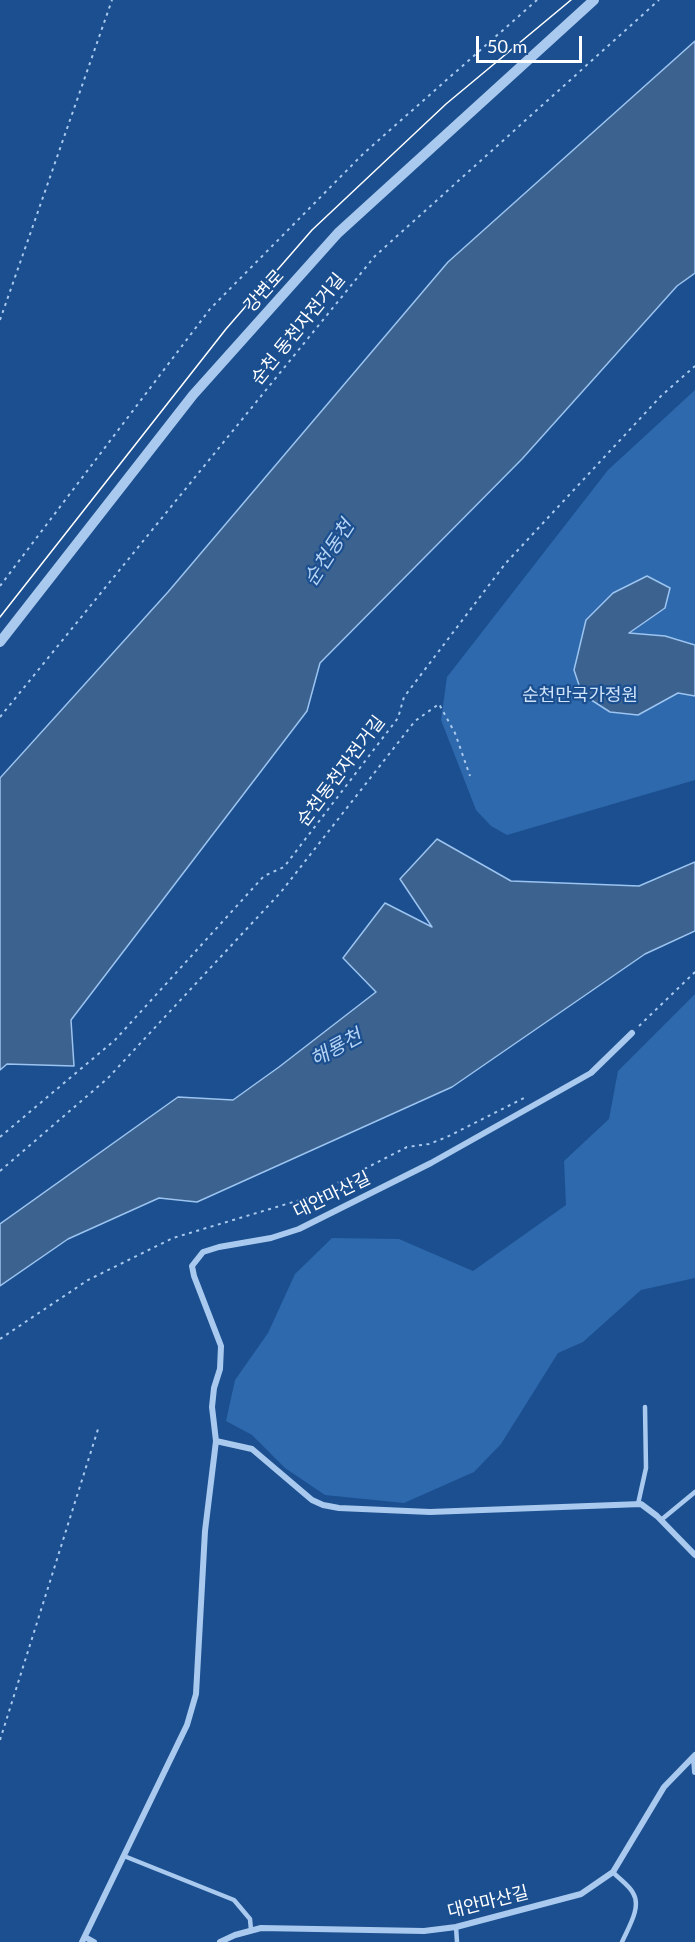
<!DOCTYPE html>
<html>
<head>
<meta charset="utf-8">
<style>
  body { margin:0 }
  #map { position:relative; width:695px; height:1942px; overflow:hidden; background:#1b4f8f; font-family:Lato,sans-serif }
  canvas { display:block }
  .scale { position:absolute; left:476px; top:36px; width:106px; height:27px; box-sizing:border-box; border:3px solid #fff; border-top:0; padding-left:8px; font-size:18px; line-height:21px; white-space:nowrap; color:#fff; -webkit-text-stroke:4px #1b4f8f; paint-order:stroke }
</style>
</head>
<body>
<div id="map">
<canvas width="695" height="1942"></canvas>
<div class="scale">50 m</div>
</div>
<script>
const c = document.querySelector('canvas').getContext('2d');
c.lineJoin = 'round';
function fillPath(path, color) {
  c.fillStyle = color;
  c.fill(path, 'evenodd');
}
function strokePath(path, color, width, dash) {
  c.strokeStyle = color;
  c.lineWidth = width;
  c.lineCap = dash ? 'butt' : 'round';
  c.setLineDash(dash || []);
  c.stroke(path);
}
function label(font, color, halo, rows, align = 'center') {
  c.font = font + ' Lato,"Noto Sans KR",sans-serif';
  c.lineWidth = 4.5;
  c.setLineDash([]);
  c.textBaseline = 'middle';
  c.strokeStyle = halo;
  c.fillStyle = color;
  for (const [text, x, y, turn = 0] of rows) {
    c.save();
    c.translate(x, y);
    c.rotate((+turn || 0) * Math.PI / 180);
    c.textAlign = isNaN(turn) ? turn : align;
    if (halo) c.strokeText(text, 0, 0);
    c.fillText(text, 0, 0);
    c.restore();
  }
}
fillPath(new Path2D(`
  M 695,390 L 695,780 L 507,835 L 491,826 L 476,810 L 441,720 L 447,677 L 608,470 Z
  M 695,994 L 695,1278 L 641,1290 L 583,1342 L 558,1353 L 501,1444 L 474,1472 L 404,1503 L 325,1495 L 285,1468 L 252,1435 L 226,1421 L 235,1380 L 268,1333 L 295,1274 L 332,1238 L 399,1239 L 473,1271 L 566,1205 L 564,1161 L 609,1119 L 618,1071 Z`), '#2e69ad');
const water = new Path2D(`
  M 695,41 L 695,273 L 677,286 L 522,459 L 320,663 L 307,711 L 71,1020 L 74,1066 L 7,1064 L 0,1070 L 0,778 L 168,592 L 448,262 Z
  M 647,576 L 670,588 L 665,608 L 629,633 L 665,636 L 695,645 L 695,696 L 678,693 L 638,715 L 610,712 L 582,694 L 574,670 L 586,620 L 613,593 Z
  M 437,839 L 511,881 L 639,886 L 695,862 L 695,931 L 645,954 L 452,1087 L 197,1202 L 159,1198 L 68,1239 L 0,1286 L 0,1224 L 178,1097 L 233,1100 L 279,1067 L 376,992 L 343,958 L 385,903 L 432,927 L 400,879 Z`);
fillPath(water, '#3c6290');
strokePath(water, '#9cc4f0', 1.5);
strokePath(new Path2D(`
  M 0,320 L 112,0
  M 0,586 L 210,309 L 364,153 L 537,0
  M 0,717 L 375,256 L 659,0
  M 639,1026 L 695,972
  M 0,1137 L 115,1040 L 264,876 L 284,867 L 398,718 L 404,697 L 505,564 L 661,396 L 695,366
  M 0,1171 L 108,1078 L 281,892 L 415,721 L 439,704 L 455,733 L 470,776
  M 0,1339 L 88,1280 L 173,1238 L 310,1197 L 407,1147 L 429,1144 L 447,1137 L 526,1097
  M 0,1740 L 99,1426`), '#a9c9ee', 2, [3, 4.5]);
strokePath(new Path2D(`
  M 638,1504 L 646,1468 L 645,1407
  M 661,1520 L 695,1492
  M 124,1856 L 234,1900 L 250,1919 L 251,1930
  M 613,1872 C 619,1879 629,1885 633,1893 C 642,1907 628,1928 622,1942
  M 456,1927 L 457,1942`), '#a9c9ee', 4.5);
strokePath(new Path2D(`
  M 216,1441 L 252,1449 L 312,1500 L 323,1505 L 339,1508 L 430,1512 L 641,1504 L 657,1516 L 695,1555
  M 694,1759 L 695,1772
  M 85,1937 L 94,1942
  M 82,1942 L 187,1725 L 196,1694 L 205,1531 L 216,1441 L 212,1407 L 214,1388 L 220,1369 L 221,1346 L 194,1276 L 192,1266 L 203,1252 L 219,1247 L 271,1238 L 299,1229 L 431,1163 L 591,1073 L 632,1033
  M 220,1942 L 235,1935 L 261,1928 L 424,1931 L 456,1927 L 581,1894 L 613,1872 L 664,1787 L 695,1755`), '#a9c9ee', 6);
strokePath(new Path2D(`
  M 0,642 L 193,395 L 338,233 L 594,0`), '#a9c9ee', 10);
strokePath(new Path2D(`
  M 0,617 L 226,329 L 312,230 L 446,104 L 571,0`), '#fff', 1.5);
label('18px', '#fff', '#1b4f8f', [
  ["강변로",264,291,-48],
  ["순천 동천자전거길",298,329,-51],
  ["순천동천자전거길",341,771,-53],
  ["대안마산길",332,1195,-26],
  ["대안마산길",488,1902,-14]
]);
label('18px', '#cfe3fa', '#1b4f8f', [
  ["순천만국가정원",580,695]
]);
label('italic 20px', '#b5d3f5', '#1b4f8f', [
  ["순천동천",329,553,-57],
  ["해룡천",336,1048,-29]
]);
</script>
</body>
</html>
